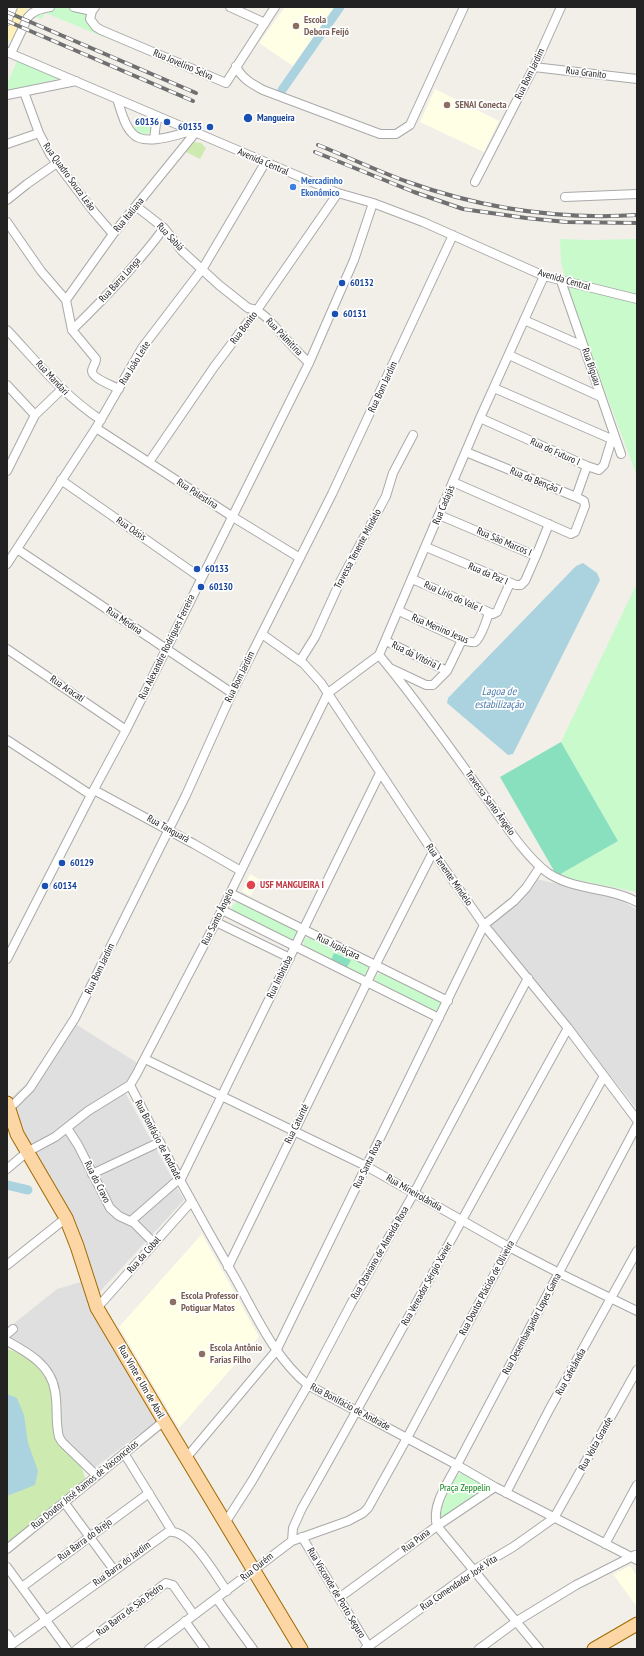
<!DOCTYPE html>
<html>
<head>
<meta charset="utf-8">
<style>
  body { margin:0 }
  #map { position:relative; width:644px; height:1656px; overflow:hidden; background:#f2efe9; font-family:"PT Sans Narrow",sans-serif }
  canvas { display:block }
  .frame { position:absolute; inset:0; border:8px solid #222; pointer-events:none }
</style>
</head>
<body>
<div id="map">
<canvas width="644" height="1656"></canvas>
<div class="frame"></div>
</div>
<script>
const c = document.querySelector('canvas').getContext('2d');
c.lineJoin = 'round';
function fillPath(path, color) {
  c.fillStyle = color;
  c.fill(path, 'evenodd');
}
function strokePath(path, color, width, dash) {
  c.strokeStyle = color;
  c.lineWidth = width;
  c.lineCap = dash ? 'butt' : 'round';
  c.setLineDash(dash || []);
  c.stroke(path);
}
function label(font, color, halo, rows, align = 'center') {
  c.font = font + ' "PT Sans Narrow",sans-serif';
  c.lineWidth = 3.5;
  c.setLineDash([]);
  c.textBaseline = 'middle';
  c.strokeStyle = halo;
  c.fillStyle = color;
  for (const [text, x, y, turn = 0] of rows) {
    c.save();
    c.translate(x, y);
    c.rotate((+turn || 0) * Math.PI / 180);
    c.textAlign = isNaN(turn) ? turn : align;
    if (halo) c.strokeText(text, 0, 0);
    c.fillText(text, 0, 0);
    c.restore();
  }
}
fillPath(new Path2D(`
  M 536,879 L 617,897 L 637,910 L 637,1109 L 490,925 Z
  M 69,1020 L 139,1064 L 122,1087 L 184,1200 L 95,1297 L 7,1102 L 26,1084 Z
  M 81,1282 L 90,1307 L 159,1419 L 89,1472 L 62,1442 L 37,1363 L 7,1343 L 7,1329 L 57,1289 Z`), '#e0dfdf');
fillPath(new Path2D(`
  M 285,7 L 334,7 L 293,66 L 259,43 Z
  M 435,89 L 499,121 L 484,152 L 420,122 Z
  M 250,874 L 259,879 L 251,896 L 242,891 Z
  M 202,1234 L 259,1337 L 179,1428 L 119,1327 Z
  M 630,1566 L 637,1576 L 637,1607 L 613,1574 Z`), '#ffffe5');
fillPath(new Path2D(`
  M 194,142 L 201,143 L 206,148 L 200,159 L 184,151 L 187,145 Z
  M 7,1349 C 37,1358 52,1375 54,1406 C 54,1413 53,1425 56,1431 C 65,1447 81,1459 85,1478 L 84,1480 L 7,1543 Z`), '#cdebb0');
fillPath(new Path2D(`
  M 18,7 L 28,7 L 12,40 L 7,42 L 7,29 Z`), '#fff1ba');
fillPath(new Path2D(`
  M 41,7 L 67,7 L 81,10 L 107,35 L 106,38 L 48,14 L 44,14 L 42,19 L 32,16 Z
  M 18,59 L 61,78 L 7,91 L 7,84 Z
  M134 126a9 9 0 1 1 18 0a9 9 0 1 1-18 0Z
  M 560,239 L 591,240 L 637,239 L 637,476 L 573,306 L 561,262 Z
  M 637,583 L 637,892 L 557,876 L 618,841 L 561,742 Z
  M 237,902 L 294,929 L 297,933 L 295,939 L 291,941 L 232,911 L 232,906 Z
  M 311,937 L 367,966 L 370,969 L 368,974 L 364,976 L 305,948 L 303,941 L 306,938 Z
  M 382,973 L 440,1001 L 441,1006 L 438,1011 L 434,1012 L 378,984 L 375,979 C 376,975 378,974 382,973 Z
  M 462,1472 L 487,1488 L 441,1518 C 440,1508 453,1476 462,1472 Z`), '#c8facc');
fillPath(new Path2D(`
  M 561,742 L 618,841 L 557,876 L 500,777 Z
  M 334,953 L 351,960 L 347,967 L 331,960 Z`), '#88e0be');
fillPath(new Path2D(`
  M 583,563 L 597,573 L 600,580 L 513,754 L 508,755 L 447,703 L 448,698 L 576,566 Z
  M 7,1394 L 17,1398 L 24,1415 L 28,1443 L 38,1471 L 35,1485 L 7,1496 Z`), '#aad3df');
strokePath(new Path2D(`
  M 282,90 L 340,7
  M 7,1185 L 28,1190`), '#aad3df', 9);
const minor = new Path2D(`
  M 74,7 L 92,11 L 95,7
  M 230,7 L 265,23
  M 92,11 L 90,19 L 96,27 L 101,30 L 226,83 L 275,7
  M 7,21 L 13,7
  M 7,52 L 338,193 L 373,203 L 423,222 L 544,276 L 637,299
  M 11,53 L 28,17 C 34,10 41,9 50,7
  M 236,66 C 241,78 252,84 263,90 L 380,134 L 396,134 L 410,125 L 464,7
  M 534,67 L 637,79
  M 24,92 L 39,133 L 50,154 L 94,212 L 113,234
  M 7,95 L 76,81
  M 117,99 C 121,110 124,125 132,133 C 143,147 176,135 191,131
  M 154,139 L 157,116
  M 7,144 L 39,133
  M 475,182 L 534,67 L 561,7
  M 565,197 L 637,194
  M 7,200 L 27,184 L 57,163
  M 137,207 L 164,228 L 182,251 L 219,285 L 248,308 L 257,310 L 267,318 L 294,348 L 309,363
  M 7,222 L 41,271 L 66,300 L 72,330 L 96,359 C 96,363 92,368 92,371 C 92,378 113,386 119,389
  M 561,281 L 621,454
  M 66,300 L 113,234 L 195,133
  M 524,320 L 583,346
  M 7,330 C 37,362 64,396 101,420
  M 72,330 C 105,298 137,265 164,228
  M 509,355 L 601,397
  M 7,385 L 35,415
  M 494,388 L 616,441
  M 480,418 L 587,466 L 599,470 L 604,465 L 612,439
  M 96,428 L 233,517 L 300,558
  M 466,452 L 576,497 L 587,466
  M 149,462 L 214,367 L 257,310 L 338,193
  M 7,471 L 35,415 L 62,389
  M 61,480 L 201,578
  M 453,482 L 571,534 L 575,532 L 585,506 L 584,501 L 576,497
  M 439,515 L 536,556 L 549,524
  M 426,547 L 516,585 L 521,585 L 525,581 L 536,556
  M 17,549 L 232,693
  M 7,564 L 96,428 L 142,348 L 203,268 L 265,163
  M 412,579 L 493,614 L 497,612 L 510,583
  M 399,611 L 462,640 C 466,641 471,643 475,642 C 480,640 487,619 489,613
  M 262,634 L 304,664 L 321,683 L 433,852 L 484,925 L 568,1028 L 637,1120
  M 386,641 L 447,671
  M 7,649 L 126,730
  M 379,655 C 415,698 448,745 481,791 C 499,815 524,856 548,873 C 575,891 610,887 637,902
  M 300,661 L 315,637 L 340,582 L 386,496 L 393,473 L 413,435
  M 392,669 L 426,685 L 433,685 L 447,671 L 462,640
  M 7,740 L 91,795
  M 94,790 L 194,844 L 241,871
  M 230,893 L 448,1001
  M 222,910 L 439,1018
  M 216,922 L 290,958
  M 7,959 L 91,795 L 126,730 L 309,363 L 354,260 L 373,203
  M 145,1059 L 366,1166 L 509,1247 L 559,1273 L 637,1311
  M 130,1085 C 163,1150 198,1214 235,1278 C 256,1315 274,1357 308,1385 L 457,1465 L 495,1487 L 637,1560
  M 7,1106 L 14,1104 L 30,1088 L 75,1018 L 186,795 L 232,693 L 332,494 L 453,235
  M 67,1128 L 78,1145 L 110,1208 L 119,1216 L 134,1223 L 154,1243
  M 7,1169 L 27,1152 L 55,1137 L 88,1111 L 130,1085 L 136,1075 L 216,922 L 328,693 L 379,655 L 480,418 L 544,276
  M 92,1174 L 160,1142
  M 180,1181 L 380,773
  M 131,1221 L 179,1179
  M 7,1265 L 66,1218
  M 228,1267 L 375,966 L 433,852
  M 97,1308 L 191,1202
  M 7,1334 L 13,1329
  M 7,1341 C 27,1352 51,1365 55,1391 C 58,1406 55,1422 59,1437 L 62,1442 L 96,1475
  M 124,1453 L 172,1531
  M 187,1457 L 276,1351 L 484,925 L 514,901 L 526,888 L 540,867
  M 506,1493 L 549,1410 L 637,1251
  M 64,1502 L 114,1570
  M 225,1523 L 252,1481 L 308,1385 L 351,1304 L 414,1193 L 528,978
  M 302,1537 L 370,1649
  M 292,1541 L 293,1528 L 302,1508 C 392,1349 479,1188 568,1028
  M 605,1544 L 637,1485
  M 7,1549 L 164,1421
  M 7,1567 L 67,1649
  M 22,1587 L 149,1493
  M 339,1598 L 437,1526 L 495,1487
  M 217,1599 L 253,1649
  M 185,1621 L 205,1649
  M 7,1634 L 13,1643
  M 7,1648 L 168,1532 C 190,1528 215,1575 227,1591
  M 77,1649 L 166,1583 L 173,1585 L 194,1615
  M 149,1649 L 292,1541 L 348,1521 L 363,1513 L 368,1508 L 407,1438 L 509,1247 L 604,1076
  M 365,1649 L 474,1570 L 513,1547 L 554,1518 L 637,1370
  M 479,1649 L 517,1621 L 576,1585 L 635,1555
  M 539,1649 L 437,1526 C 431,1505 448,1483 457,1465 L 637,1125`);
const primary = new Path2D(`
  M 7,1103 L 17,1134 L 66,1218 L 77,1246 L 97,1308 L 164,1421 L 301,1649
  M 594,1649 L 637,1624`);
strokePath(minor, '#a9a9a9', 10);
strokePath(primary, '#a06b00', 15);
strokePath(minor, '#fff', 8);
strokePath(primary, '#fcd6a4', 13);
const rail = new Path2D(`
  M 7,12 L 196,93
  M 7,21 L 193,101
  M 318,145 C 348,157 377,171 408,182 C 481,208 559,220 637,215
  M 315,152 L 414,192 L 463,209 L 526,218 L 566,222 L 637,223`);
strokePath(rail, '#707070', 4);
strokePath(rail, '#fff', 2.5, [8]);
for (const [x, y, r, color] of [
  [296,26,4,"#8d6e63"],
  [447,105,4,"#8d6e63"],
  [248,118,5,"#1a4fb4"],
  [167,122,4,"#1a4fb4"],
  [210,127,4,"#1a4fb4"],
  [293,187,4,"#3f7fe0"],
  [342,283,4,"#1a4fb4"],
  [335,314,4,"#1a4fb4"],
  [197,569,4,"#1a4fb4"],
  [201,587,4,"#1a4fb4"],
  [62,863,4,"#1a4fb4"],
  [251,885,5,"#e0444e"],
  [45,886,4,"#1a4fb4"],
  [173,1302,4,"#8d6e63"],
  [202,1354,4,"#8d6e63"]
]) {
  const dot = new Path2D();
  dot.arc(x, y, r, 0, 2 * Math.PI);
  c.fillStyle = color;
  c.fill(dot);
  strokePath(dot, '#fff', 1.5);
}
label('bold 10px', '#785e54', '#fff', [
  ["Escola",304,20],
  ["Debora Feijó",304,32],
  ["SENAI Conecta",455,105],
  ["Escola Professor",181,1296],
  ["Potiguar Matos",181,1308],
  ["Escola Antônio",210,1348],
  ["Farias Filho",210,1360]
], 'left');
label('10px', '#222', '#fff', [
  ["Rua Jovelino Selva",183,65,23],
  ["Rua Granito",586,73,7],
  ["Rua Bom Jardim",530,74,-64],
  ["Avenida Central",263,162,23],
  ["Rua Quadro Souza Leão",69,177,54],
  ["Rua Italiana",129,215,-50],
  ["Rua Sabiá",170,237,47],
  ["Rua Barra Longa",120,280,-48],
  ["Avenida Central",564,280,16],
  ["Rua Bonito",244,328,-53],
  ["Rua Palmitina",284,337,46],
  ["Rua João Leite",135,363,-58],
  ["Rua Biguau",591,367,71],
  ["Rua Mandari",52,378,47],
  ["Rua Bom Jardim",383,387,-65],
  ["Rua do Futuro I",555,452,24],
  ["Rua da Benção I",536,481,22],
  ["Rua Palestina",197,494,33],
  ["Rua Cadajás",444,505,-67],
  ["Rua Oásis",131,529,35],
  ["Rua São Marcos I",504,542,23],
  ["Travessa Tenente Mindelo",358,549,-62],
  ["Rua da Paz I",488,574,23],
  ["Rua Lirio do Vale I",453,597,24],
  ["Rua Medina",124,621,34],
  ["Rua Menino Jesus",440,629,23],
  ["Rua Alexandre Rodrigues Ferreira",167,647,-64],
  ["Rua da Vitória I",416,656,26],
  ["Rua Bom Jardim",240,677,-64],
  ["Rua Aracati",67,689,34],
  ["Travessa Santo Ângelo",490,803,54],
  ["Rua Tanguará",168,829,29],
  ["Rua Tenente Mindelo",449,875,55],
  ["Rua Santo Ângelo",218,917,-64],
  ["Rua Jupiáçara",338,947,26],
  ["Rua Bom Jardim",100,969,-64],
  ["Rua Imbituba",280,977,-64],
  ["Rua Caturité",297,1124,-64],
  ["Rua Bonifácio de Andrade",158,1140,62],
  ["Rua Santa Rosa",368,1164,-64],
  ["Rua do Cravo",97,1182,63],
  ["Rua Mineirolândia",414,1193,30],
  ["Rua Otaviano de Almeida Rosa",380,1253,-60],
  ["Rua da Cobal",144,1255,-49],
  ["Rua Vereador Sérgio Xavier",427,1284,-61],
  ["Rua Doutor Plácido de Oliveira",487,1288,-62],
  ["Rua Desembargador Lopes Gama",532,1324,-62],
  ["Rua Cafelândia",571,1372,-61],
  ["Rua Vinte e Um de Abril",141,1382,60],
  ["Rua Bonifácio de Andrade",350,1407,28],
  ["Rua Volta Grande",596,1444,-61],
  ["Rua Doutor José Ramos de Vasconcelos",85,1485,-39],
  ["Rua Barra do Brejo",85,1540,-36],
  ["Rua Puna",416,1541,-37],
  ["Rua Barra do Jardim",122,1564,-36],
  ["Rua Ourém",257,1567,-39],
  ["Rua Comendador José Vita",459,1583,-34],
  ["Rua Visconde de Porto Seguro",336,1593,59],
  ["Rua Barra de São Pedro",130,1610,-37]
]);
label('bold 10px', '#164399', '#fff', [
  ["Mangueira",257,118],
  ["60136",159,122,"right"],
  ["60135",202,127,"right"],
  ["60132",350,283],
  ["60131",343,314],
  ["60133",205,569],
  ["60130",209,587],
  ["60129",70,863],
  ["60134",53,886]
], 'left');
label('bold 10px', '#366cbe', '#fff', [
  ["Mercadinho",301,181],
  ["Ekonômico",301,193]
], 'left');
label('bold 10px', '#be3a42', '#fff', [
  ["USF MANGUEIRA I",260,885]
], 'left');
label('10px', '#0c8416', '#fff', [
  ["Praça Zeppelin",465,1488]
]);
label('italic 11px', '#4a7aab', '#fff', [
  ["Lagoa de",499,692],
  ["estabilização",499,705]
]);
</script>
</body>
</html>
